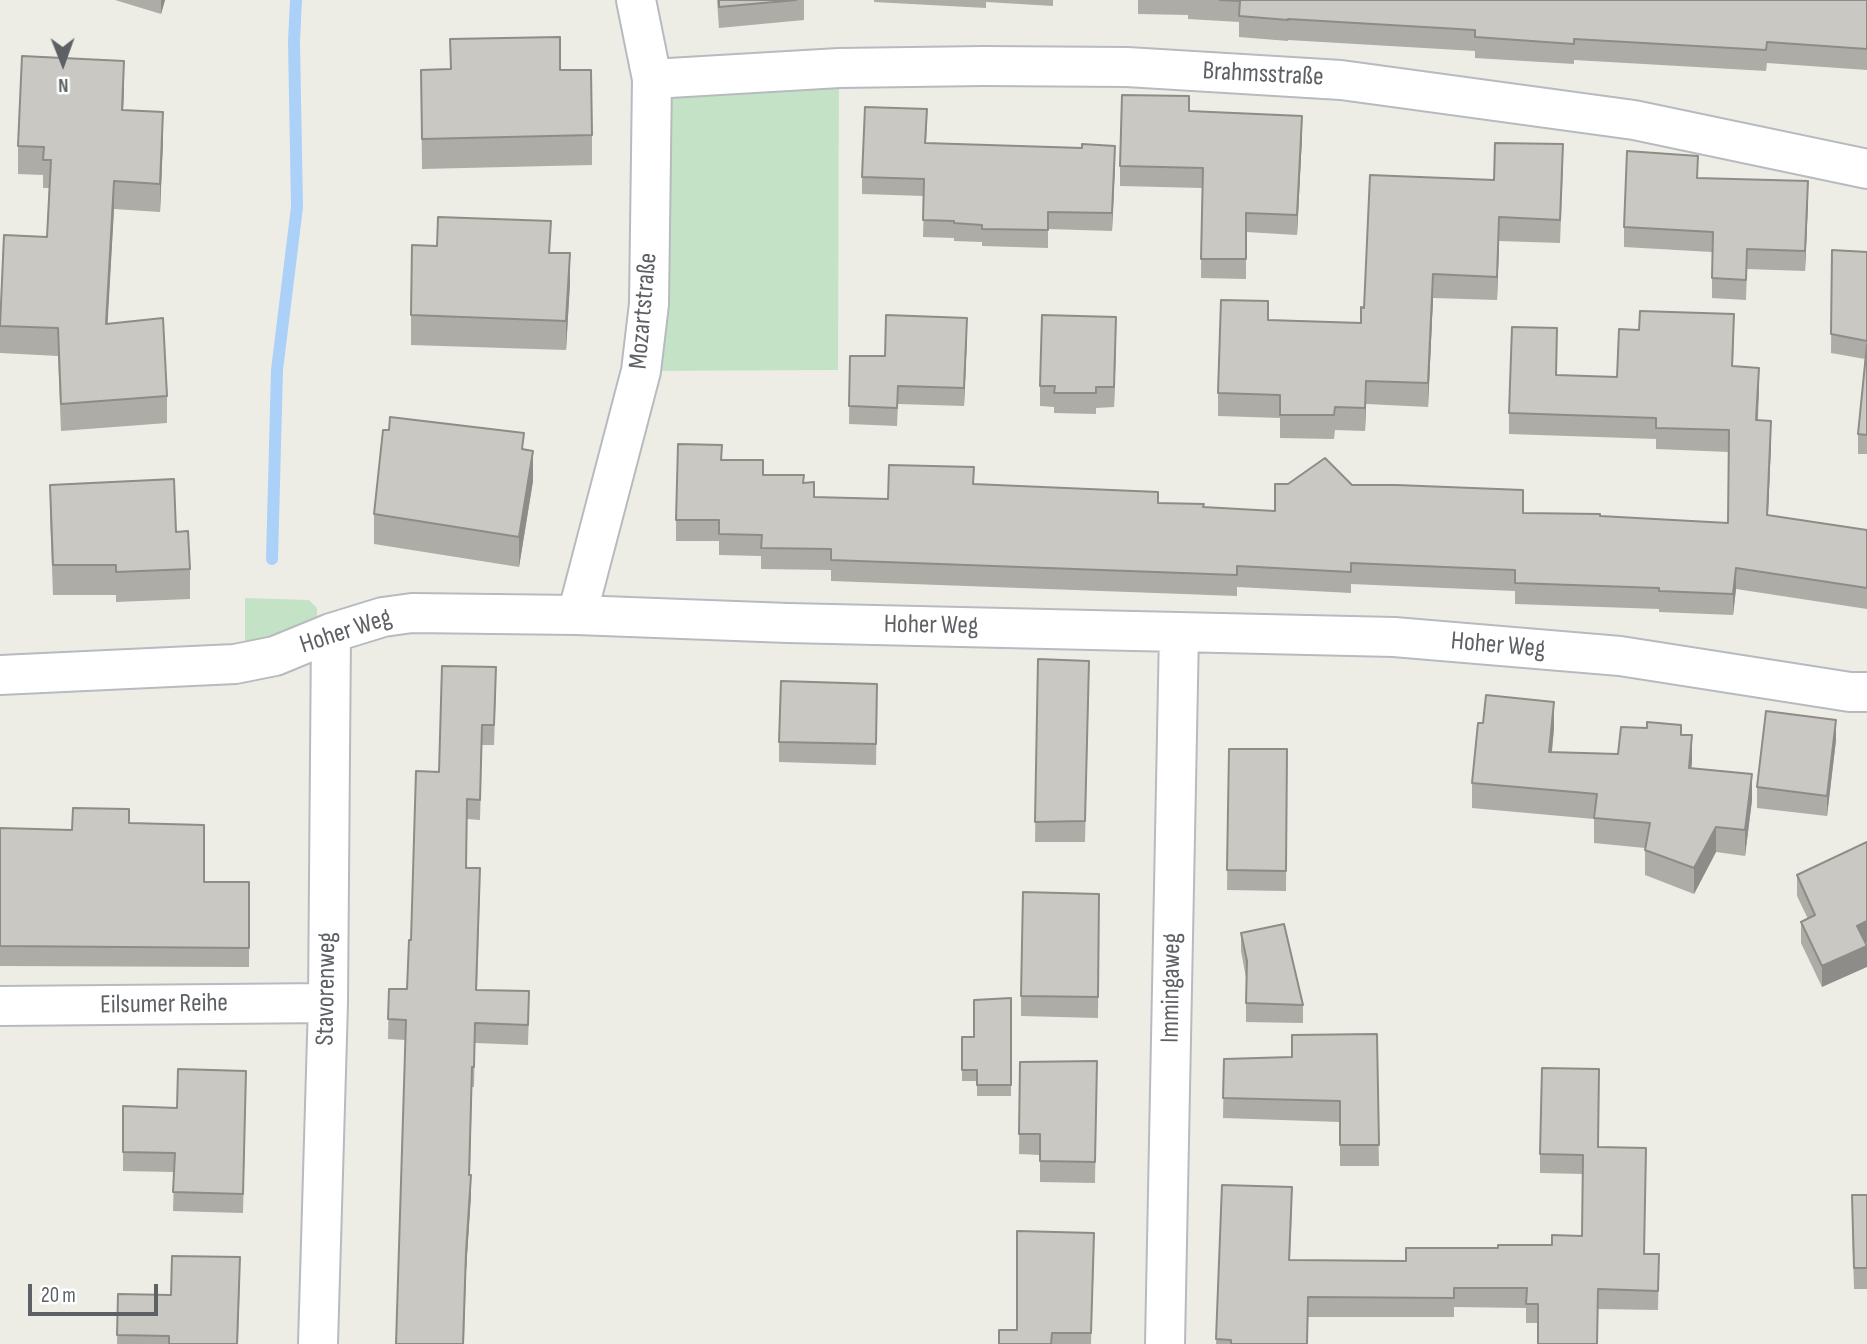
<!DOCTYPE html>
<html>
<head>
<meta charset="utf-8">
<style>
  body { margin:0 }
  #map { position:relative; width:1867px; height:1344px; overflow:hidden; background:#eeede5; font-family:"Sofia Sans Condensed",sans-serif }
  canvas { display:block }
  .north { position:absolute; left:28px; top:28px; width:70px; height:70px; -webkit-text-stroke:5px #fff; paint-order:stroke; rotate:179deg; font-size:19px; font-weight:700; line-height:28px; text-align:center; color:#5d6064 }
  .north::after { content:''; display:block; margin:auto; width:24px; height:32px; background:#5d6064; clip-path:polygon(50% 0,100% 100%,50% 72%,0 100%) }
  .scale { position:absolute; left:28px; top:1284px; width:130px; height:32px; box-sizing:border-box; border:4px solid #5d6064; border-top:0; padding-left:9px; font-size:21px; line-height:24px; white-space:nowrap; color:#5d6064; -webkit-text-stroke:5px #fff; paint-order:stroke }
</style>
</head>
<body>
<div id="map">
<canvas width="1867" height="1344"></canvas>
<div class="north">N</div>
<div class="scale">20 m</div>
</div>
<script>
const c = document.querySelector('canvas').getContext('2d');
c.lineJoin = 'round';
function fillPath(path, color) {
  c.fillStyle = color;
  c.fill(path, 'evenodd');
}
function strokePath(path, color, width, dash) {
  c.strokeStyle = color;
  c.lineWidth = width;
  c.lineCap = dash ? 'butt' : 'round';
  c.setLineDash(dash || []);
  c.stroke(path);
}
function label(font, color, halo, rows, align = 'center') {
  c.font = font + ' "Sofia Sans Condensed",sans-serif';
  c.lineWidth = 5;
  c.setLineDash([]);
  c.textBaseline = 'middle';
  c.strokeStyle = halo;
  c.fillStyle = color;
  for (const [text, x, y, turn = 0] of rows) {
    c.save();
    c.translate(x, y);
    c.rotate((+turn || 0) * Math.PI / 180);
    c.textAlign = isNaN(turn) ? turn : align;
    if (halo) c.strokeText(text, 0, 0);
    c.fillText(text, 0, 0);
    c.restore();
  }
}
fillPath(new Path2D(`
  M 839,68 L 838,370 L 641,371 L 652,79 Z
  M 245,598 L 309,600 L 317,608 L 317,617 L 294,632 L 245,645 Z`), '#c4e3c6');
strokePath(new Path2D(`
  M 272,559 L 277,370 L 297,207 L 294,42 L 296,0`), '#abd1f8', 12);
const street = new Path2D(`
  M 652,79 L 839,68 L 984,66 L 1127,67 L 1341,80 L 1634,120 L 1867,169
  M 577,615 L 641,371 L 649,304 L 652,79 L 636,0
  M 0,675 L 235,664 L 275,656 L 331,633 L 383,617 L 412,613 L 577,615 L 788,623 L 1394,637 L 1620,656 L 1850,692 L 1867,692
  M 0,1006 L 328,1003
  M 318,1344 L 328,1003 L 331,633
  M 1165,1344 L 1179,632`);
strokePath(street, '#b7babe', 42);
strokePath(street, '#fff', 38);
fillPath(new Path2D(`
  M 115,0 L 165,0 L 161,14 Z
  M 717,0 L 804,0 L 804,20 L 719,28 Z
  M 874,0 L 1053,0 L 1053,6 L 986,2 L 986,8 L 874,2 Z
  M 1138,0 L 1867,0 L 1867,70 L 1767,63 L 1766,71 L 1574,60 L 1574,64 L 1475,58 L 1475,51 L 1288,40 L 1288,41 L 1239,37 L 1239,22 L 1188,19 L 1188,15 L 1138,14 Z
  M 450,39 L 560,70 L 592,135 L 592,165 L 422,169 L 421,70 L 450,69 Z
  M 124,88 L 123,110 L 163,140 L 160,212 L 114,209 L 107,324 L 167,396 L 167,423 L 61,431 L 58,356 L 0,353 L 0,326 L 47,237 L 49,188 L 43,188 L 43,175 L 18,174 L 18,146 Z
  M 1189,111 L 1302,136 L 1297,235 L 1246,232 L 1246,279 L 1201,278 L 1202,188 L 1120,186 L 1120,166 Z
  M 927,126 L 926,143 L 1115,163 L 1112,231 L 1048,229 L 1048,248 L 982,246 L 982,242 L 954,241 L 954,238 L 923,237 L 924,196 L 862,194 L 862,177 Z
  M 1563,168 L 1560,243 L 1499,241 L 1497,300 L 1433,298 L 1428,407 L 1366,404 L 1365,431 L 1335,430 L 1334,439 L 1280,438 L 1280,418 L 1218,416 L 1218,393 L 1268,320 L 1361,323 L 1364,308 L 1494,180 Z
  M 1698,178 L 1808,201 L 1805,271 L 1747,269 L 1746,300 L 1712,298 L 1712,252 L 1624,247 L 1624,227 Z
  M 1832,250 L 1867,252 L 1867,454 L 1858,454 L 1858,434 L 1865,359 L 1831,353 Z
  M 550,253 L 570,283 L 566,350 L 411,345 L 411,315 Z
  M 1734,335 L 1733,366 L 1759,389 L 1758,420 L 1771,443 L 1768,515 L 1867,530 L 1867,609 L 1736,589 L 1733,615 L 1659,612 L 1659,609 L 1515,604 L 1515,591 L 1351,584 L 1351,593 L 1237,587 L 1237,596 L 831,581 L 831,570 L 761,569 L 761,556 L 719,555 L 719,541 L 676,541 L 676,520 L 722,460 L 763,475 L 804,483 L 814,497 L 888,499 L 974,484 L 1204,507 L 1275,511 L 1352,485 L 1523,513 L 1728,523 L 1729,452 L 1656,449 L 1656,439 L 1509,434 L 1509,413 L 1557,375 L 1617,377 Z
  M 967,336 L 964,406 L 898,404 L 897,426 L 849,424 L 850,356 L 885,356 Z
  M 1116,338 L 1114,407 L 1096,408 L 1096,414 L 1054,413 L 1054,407 L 1040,406 L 1040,386 Z
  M 524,449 L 533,481 L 519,567 L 374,544 L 374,514 Z
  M 50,485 L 176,532 L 190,569 L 190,599 L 116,602 L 116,595 L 53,595 L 50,515 Z
  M 1038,659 L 1089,681 L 1085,842 L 1035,842 Z
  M 496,687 L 494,745 L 482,745 L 480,820 L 467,819 L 466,868 L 480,888 L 477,990 L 529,1011 L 528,1045 L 475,1043 L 474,1087 L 472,1087 L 470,1175 L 471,1195 L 466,1271 L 464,1344 L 396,1344 L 406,1040 L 388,1039 L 389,989 L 407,989 L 411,940 L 439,772 Z
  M 877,704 L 876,765 L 779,762 L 779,742 Z
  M 1554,728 L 1552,752 L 1618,754 L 1681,735 L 1692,761 L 1691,768 L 1752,800 L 1745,856 L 1716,852 L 1694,894 L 1645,875 L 1645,848 L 1594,843 L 1594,819 L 1472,808 L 1472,783 Z
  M 1836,740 L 1827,816 L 1757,808 L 1757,787 Z
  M 1229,749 L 1287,749 L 1286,891 L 1227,890 Z
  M 129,823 L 204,882 L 249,882 L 249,967 L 0,966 L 0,828 L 72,830 Z
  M 1867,842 L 1867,942 L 1822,987 L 1801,943 L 1801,922 L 1808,919 L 1797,896 L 1797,875 Z
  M 1099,894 L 1098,1018 L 1021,1016 L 1021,996 Z
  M 1241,933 L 1303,1005 L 1303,1023 L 1246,1022 L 1246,978 L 1241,951 Z
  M 1011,998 L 1011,1096 L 977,1096 L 977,1081 L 962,1081 L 962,1037 L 974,1037 Z
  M 1377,1034 L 1379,1166 L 1340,1166 L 1340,1122 L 1223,1118 L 1224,1059 L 1292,1057 Z
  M 1097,1061 L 1095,1183 L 1040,1182 L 1040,1155 L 1019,1154 L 1020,1062 Z
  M 246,1090 L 243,1213 L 173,1211 L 174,1172 L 123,1171 L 123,1106 L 177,1108 Z
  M 1598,1147 L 1646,1167 L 1644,1254 L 1659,1254 L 1658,1310 L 1598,1309 L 1538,1323 L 1526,1323 L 1526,1308 L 1454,1307 L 1454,1317 L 1308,1317 L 1307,1344 L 1216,1344 L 1222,1185 L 1292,1207 L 1290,1260 L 1406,1261 L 1498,1248 L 1552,1245 L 1582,1236 L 1583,1174 L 1540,1173 L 1540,1154 Z
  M 1867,1195 L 1867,1289 L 1854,1289 L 1852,1216 Z
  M 1094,1254 L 1091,1344 L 999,1344 L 1017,1330 Z
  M 240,1276 L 238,1344 L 117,1344 L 118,1294 L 171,1295 Z`), '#aeaca7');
fillPath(new Path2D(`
  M 161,0 L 165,0 L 161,14 Z
  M 124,61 L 124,88 L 122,137 L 122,110 Z
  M 163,112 L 163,140 L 160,212 L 160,184 Z
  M 1302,116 L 1302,136 L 1297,235 L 1297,215 Z
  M 1115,146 L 1115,163 L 1112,231 L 1112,213 Z
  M 114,181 L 114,209 L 106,352 L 106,324 Z
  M 1808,181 L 1808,201 L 1805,271 L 1805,251 Z
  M 1499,217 L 1499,241 L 1497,300 L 1497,277 Z
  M 570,253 L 570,283 L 566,350 L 566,321 Z
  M 1433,274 L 1433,298 L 1428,407 L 1428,383 Z
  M 1116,317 L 1116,338 L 1114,407 L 1114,387 Z
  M 967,318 L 967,336 L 964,406 L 964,388 Z
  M 1759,368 L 1759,389 L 1756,441 L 1756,420 Z
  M 1366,381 L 1366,404 L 1365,431 L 1365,408 Z
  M 1771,421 L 1771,443 L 1767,536 L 1767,515 Z
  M 533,451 L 533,481 L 519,567 L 519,537 Z
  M 1736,568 L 1736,589 L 1733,615 L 1733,594 Z
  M 1554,702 L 1554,728 L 1549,778 L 1549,752 Z
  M 1836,720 L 1836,740 L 1827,816 L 1827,796 Z
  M 1692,735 L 1692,761 L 1689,793 L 1689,768 Z
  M 1752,774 L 1752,800 L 1745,856 L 1745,830 Z
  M 1716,827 L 1716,852 L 1694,894 L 1694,868 Z
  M 1867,921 L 1867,942 L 1857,947 L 1857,926 Z
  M 1867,946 L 1867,967 L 1822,987 L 1822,966 Z
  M 471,1175 L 471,1195 L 466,1271 L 463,1344 L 466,1252 Z`), '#8d8c88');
const building = new Path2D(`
  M 719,0 L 796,0 L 719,7 Z
  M 1220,0 L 1867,0 L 1867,49 L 1767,42 L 1766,50 L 1574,39 L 1574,44 L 1475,37 L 1475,30 L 1288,19 L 1288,20 L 1239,16 L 1240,1 Z
  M 560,37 L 560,70 L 591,70 L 592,135 L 422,139 L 421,70 L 451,69 L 450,39 Z
  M 22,56 L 124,61 L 122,110 L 163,112 L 160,184 L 114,181 L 106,324 L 163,318 L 167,396 L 61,404 L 58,328 L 0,326 L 4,235 L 47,237 L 51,160 L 43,160 L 44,147 L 18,146 Z
  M 1122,95 L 1189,96 L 1189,111 L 1302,116 L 1297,215 L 1246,213 L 1246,259 L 1201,259 L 1203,168 L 1120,166 Z
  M 865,107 L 927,109 L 925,143 L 1082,148 L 1082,144 L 1115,146 L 1112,213 L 1048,212 L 1048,230 L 982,229 L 982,225 L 954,223 L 954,221 L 923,220 L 924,179 L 862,177 Z
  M 1495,143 L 1563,144 L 1560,220 L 1499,217 L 1497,277 L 1433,274 L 1428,383 L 1366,381 L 1365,408 L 1335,407 L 1334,415 L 1280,415 L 1280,395 L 1218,393 L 1221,300 L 1268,301 L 1268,320 L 1361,323 L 1361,307 L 1364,308 L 1370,175 L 1494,180 Z
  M 1627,151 L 1698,156 L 1697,178 L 1808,181 L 1805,251 L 1747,249 L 1746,280 L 1712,278 L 1713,232 L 1624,227 Z
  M 438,217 L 551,221 L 549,253 L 570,253 L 566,321 L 411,315 L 412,245 L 437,246 Z
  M 1832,250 L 1867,252 L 1867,341 L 1831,334 Z
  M 1640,311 L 1734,314 L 1732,366 L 1759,368 L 1756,420 L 1771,421 L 1767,515 L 1867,530 L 1867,588 L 1736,568 L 1733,594 L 1659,591 L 1659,588 L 1515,583 L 1515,570 L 1351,563 L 1351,572 L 1237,566 L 1237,575 L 831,560 L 831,549 L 761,548 L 762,535 L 719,534 L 719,520 L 676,520 L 678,444 L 722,445 L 721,460 L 763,460 L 763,475 L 804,475 L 803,483 L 814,482 L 814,497 L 888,499 L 889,465 L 974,467 L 973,484 L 1158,492 L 1158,503 L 1204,504 L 1203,507 L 1275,511 L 1275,484 L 1288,484 L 1325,458 L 1352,485 L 1396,485 L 1523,490 L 1523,513 L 1600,514 L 1600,516 L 1728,523 L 1729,430 L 1656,428 L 1656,418 L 1509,413 L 1512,327 L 1557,328 L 1556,375 L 1617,377 L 1619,329 L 1639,330 Z
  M 886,315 L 967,318 L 964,388 L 898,386 L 897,408 L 849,406 L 850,356 L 885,356 Z
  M 1042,315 L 1116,317 L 1114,387 L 1096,387 L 1096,393 L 1054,393 L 1055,386 L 1040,386 Z
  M 1867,344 L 1867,435 L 1858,434 Z
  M 390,417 L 524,433 L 522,449 L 533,451 L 519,537 L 374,514 L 383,430 L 389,430 Z
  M 174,479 L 176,532 L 188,531 L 190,569 L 116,572 L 116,565 L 53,565 L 50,485 Z
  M 1038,659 L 1089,661 L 1085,821 L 1035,822 Z
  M 442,666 L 496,667 L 494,725 L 482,725 L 480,800 L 467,799 L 466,868 L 480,868 L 476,990 L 529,991 L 528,1025 L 475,1023 L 474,1067 L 472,1067 L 469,1175 L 471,1175 L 466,1252 L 463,1344 L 396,1344 L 406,1020 L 388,1019 L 389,989 L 407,989 L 409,940 L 411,940 L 416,771 L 439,772 Z
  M 781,681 L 877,684 L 876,744 L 779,742 Z
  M 1486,695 L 1554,702 L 1549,752 L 1618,754 L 1621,727 L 1647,728 L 1647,722 L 1681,725 L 1681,735 L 1692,735 L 1689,768 L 1752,774 L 1745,830 L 1716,827 L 1694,868 L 1645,850 L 1650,823 L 1594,818 L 1597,794 L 1472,783 L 1478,723 L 1483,723 Z
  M 1766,711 L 1836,720 L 1827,796 L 1757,787 Z
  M 1229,749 L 1287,749 L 1286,871 L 1227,870 Z
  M 73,808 L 129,809 L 129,823 L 204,825 L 204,882 L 249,882 L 249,948 L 0,946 L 0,828 L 72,830 Z
  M 1867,842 L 1867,921 L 1857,926 L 1867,946 L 1822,966 L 1801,922 L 1815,915 L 1797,875 Z
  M 1023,892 L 1099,894 L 1098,997 L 1021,996 Z
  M 1284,924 L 1303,1005 L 1246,1003 L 1247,961 L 1241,933 Z
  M 1011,998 L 1011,1085 L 977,1085 L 977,1070 L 962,1070 L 962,1037 L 974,1037 L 974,1000 Z
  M 1377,1034 L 1379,1145 L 1340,1145 L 1340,1101 L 1223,1098 L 1224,1059 L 1292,1057 L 1292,1035 Z
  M 1097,1061 L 1095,1162 L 1040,1161 L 1040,1134 L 1019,1134 L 1020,1062 Z
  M 1542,1068 L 1599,1069 L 1598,1147 L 1646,1148 L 1644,1254 L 1659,1254 L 1658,1291 L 1598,1289 L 1597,1344 L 1538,1344 L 1538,1304 L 1526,1304 L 1527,1288 L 1454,1288 L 1454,1298 L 1308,1297 L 1307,1344 L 1231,1344 L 1231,1340 L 1216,1339 L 1222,1185 L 1292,1187 L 1289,1260 L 1406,1261 L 1406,1248 L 1498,1248 L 1498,1245 L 1552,1245 L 1552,1235 L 1582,1236 L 1583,1155 L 1540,1154 Z
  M 178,1069 L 246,1071 L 243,1194 L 173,1192 L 175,1153 L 123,1152 L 123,1106 L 177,1108 Z
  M 1852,1195 L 1867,1195 L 1867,1268 L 1854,1268 Z
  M 1017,1231 L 1094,1233 L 1091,1333 L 1052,1333 L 1051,1344 L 999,1344 L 999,1330 L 1017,1330 Z
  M 172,1256 L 240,1257 L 237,1344 L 169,1344 L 169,1336 L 117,1335 L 118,1294 L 171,1295 Z`);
fillPath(building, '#cac8c2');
strokePath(building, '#8d8c88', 2);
label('26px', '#5d6064', '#fff', [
  ["Brahmsstraße",1263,75,3],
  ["Mozartstraße",644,311,-85],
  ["Hoher Weg",931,626,1],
  ["Hoher Weg",346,632,-18],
  ["Hoher Weg",1498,646,5],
  ["Immingaweg",1172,988,-89],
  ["Stavorenweg",327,989,-89],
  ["Eilsumer Reihe",164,1005,-1]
]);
</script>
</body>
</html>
